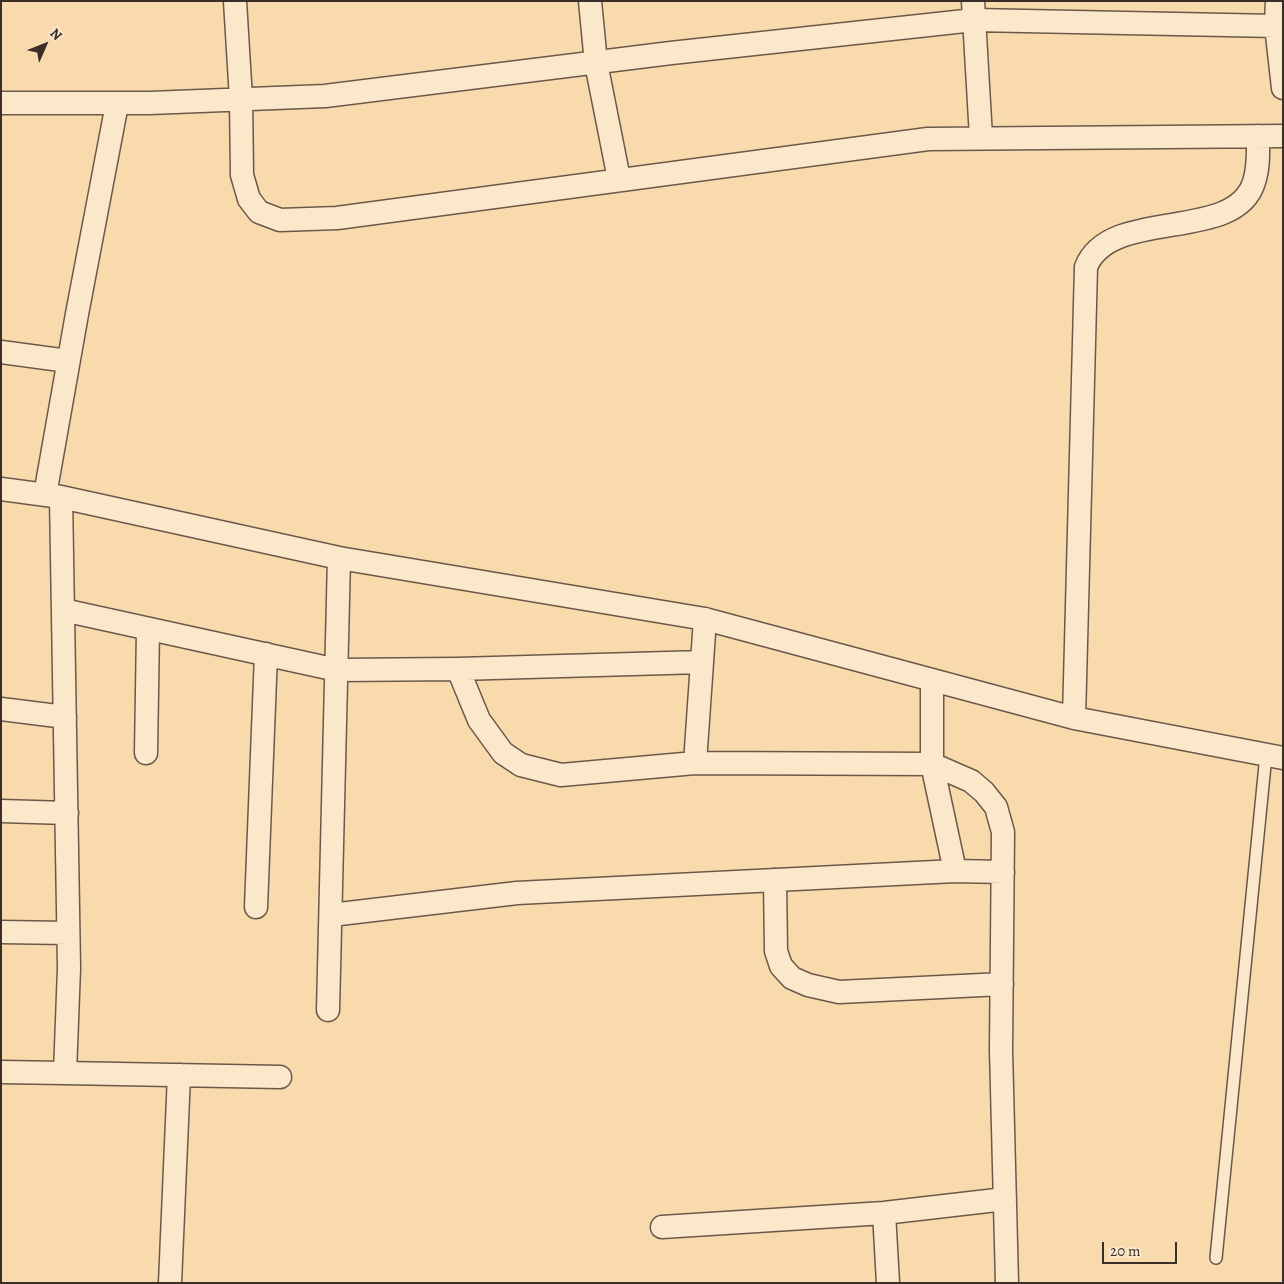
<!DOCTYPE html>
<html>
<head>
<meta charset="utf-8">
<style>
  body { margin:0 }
  #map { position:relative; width:1284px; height:1284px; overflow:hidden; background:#f9daad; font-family:Alegreya,serif }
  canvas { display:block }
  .frame { position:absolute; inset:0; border:2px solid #3b2e29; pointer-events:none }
  .north { position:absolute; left:20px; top:20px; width:50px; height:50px; -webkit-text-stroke:4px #fbe7ca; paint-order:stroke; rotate:46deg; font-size:14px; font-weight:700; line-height:20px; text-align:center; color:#3b2e29 }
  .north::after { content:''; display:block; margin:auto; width:18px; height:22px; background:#3b2e29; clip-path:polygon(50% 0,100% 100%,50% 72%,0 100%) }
  .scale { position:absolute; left:1102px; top:1242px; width:75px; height:22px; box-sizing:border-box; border:2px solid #3b2e29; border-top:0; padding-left:6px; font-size:15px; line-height:18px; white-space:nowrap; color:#3b2e29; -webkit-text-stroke:4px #fbe7ca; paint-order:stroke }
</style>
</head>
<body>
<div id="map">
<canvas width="1284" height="1284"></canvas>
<div class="frame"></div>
<div class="north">N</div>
<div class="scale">20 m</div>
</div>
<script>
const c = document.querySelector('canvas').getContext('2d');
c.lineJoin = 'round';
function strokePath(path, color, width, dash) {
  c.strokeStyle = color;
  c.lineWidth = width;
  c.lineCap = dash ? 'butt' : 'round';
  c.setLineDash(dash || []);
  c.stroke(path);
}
const service = new Path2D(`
  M 1216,1258 L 1266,755`);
const minor = new Path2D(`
  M 235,1 L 241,99 L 242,175 L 249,199 L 259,212 L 280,220 L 337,218 L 928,139 L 1283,136
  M 590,1 L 596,63 L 619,179
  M 973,1 L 981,137
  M 1277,1 L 1276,26 L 1283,88
  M 1,103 L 150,103 L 325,96 L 671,53 L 974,20 L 1276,26
  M 1,352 L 68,361
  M 1,489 L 61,497 L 339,558 L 705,619 L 1074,718 L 1086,267 C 1110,206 1235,244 1254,182 C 1259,167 1258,151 1258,136
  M 45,495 L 77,314 L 117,104
  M 61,497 L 69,968 L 65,1073 L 280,1077
  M 63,610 L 337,670 L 458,669 L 702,662
  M 458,669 L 479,720 L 503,753 L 521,765 L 561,775 L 695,763 L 932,764 L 971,781 L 984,792 L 996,807 L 1003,832 L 1001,1050 L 1007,1283
  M 932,680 L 932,764 L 955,871
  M 1,709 L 65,717
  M 1074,718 L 1283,758
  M 146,753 L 148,629
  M 695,763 L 705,619
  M 1,811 L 67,813
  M 775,880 L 776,951 L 781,966 L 792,978 L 808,985 L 839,992 L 1002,984
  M 256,907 L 266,654
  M 331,915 L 517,893 L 955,871 L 1003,872
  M 1,932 L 68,933
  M 328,1010 L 339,558
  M 1,1072 L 65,1073
  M 884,1213 L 888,1283
  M 662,1227 L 884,1213 L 1005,1199
  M 170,1283 L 179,1075`);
strokePath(service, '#6a594a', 14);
strokePath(minor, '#6a594a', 25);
strokePath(service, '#fbe7ca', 11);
strokePath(minor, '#fbe7ca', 22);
</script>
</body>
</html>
